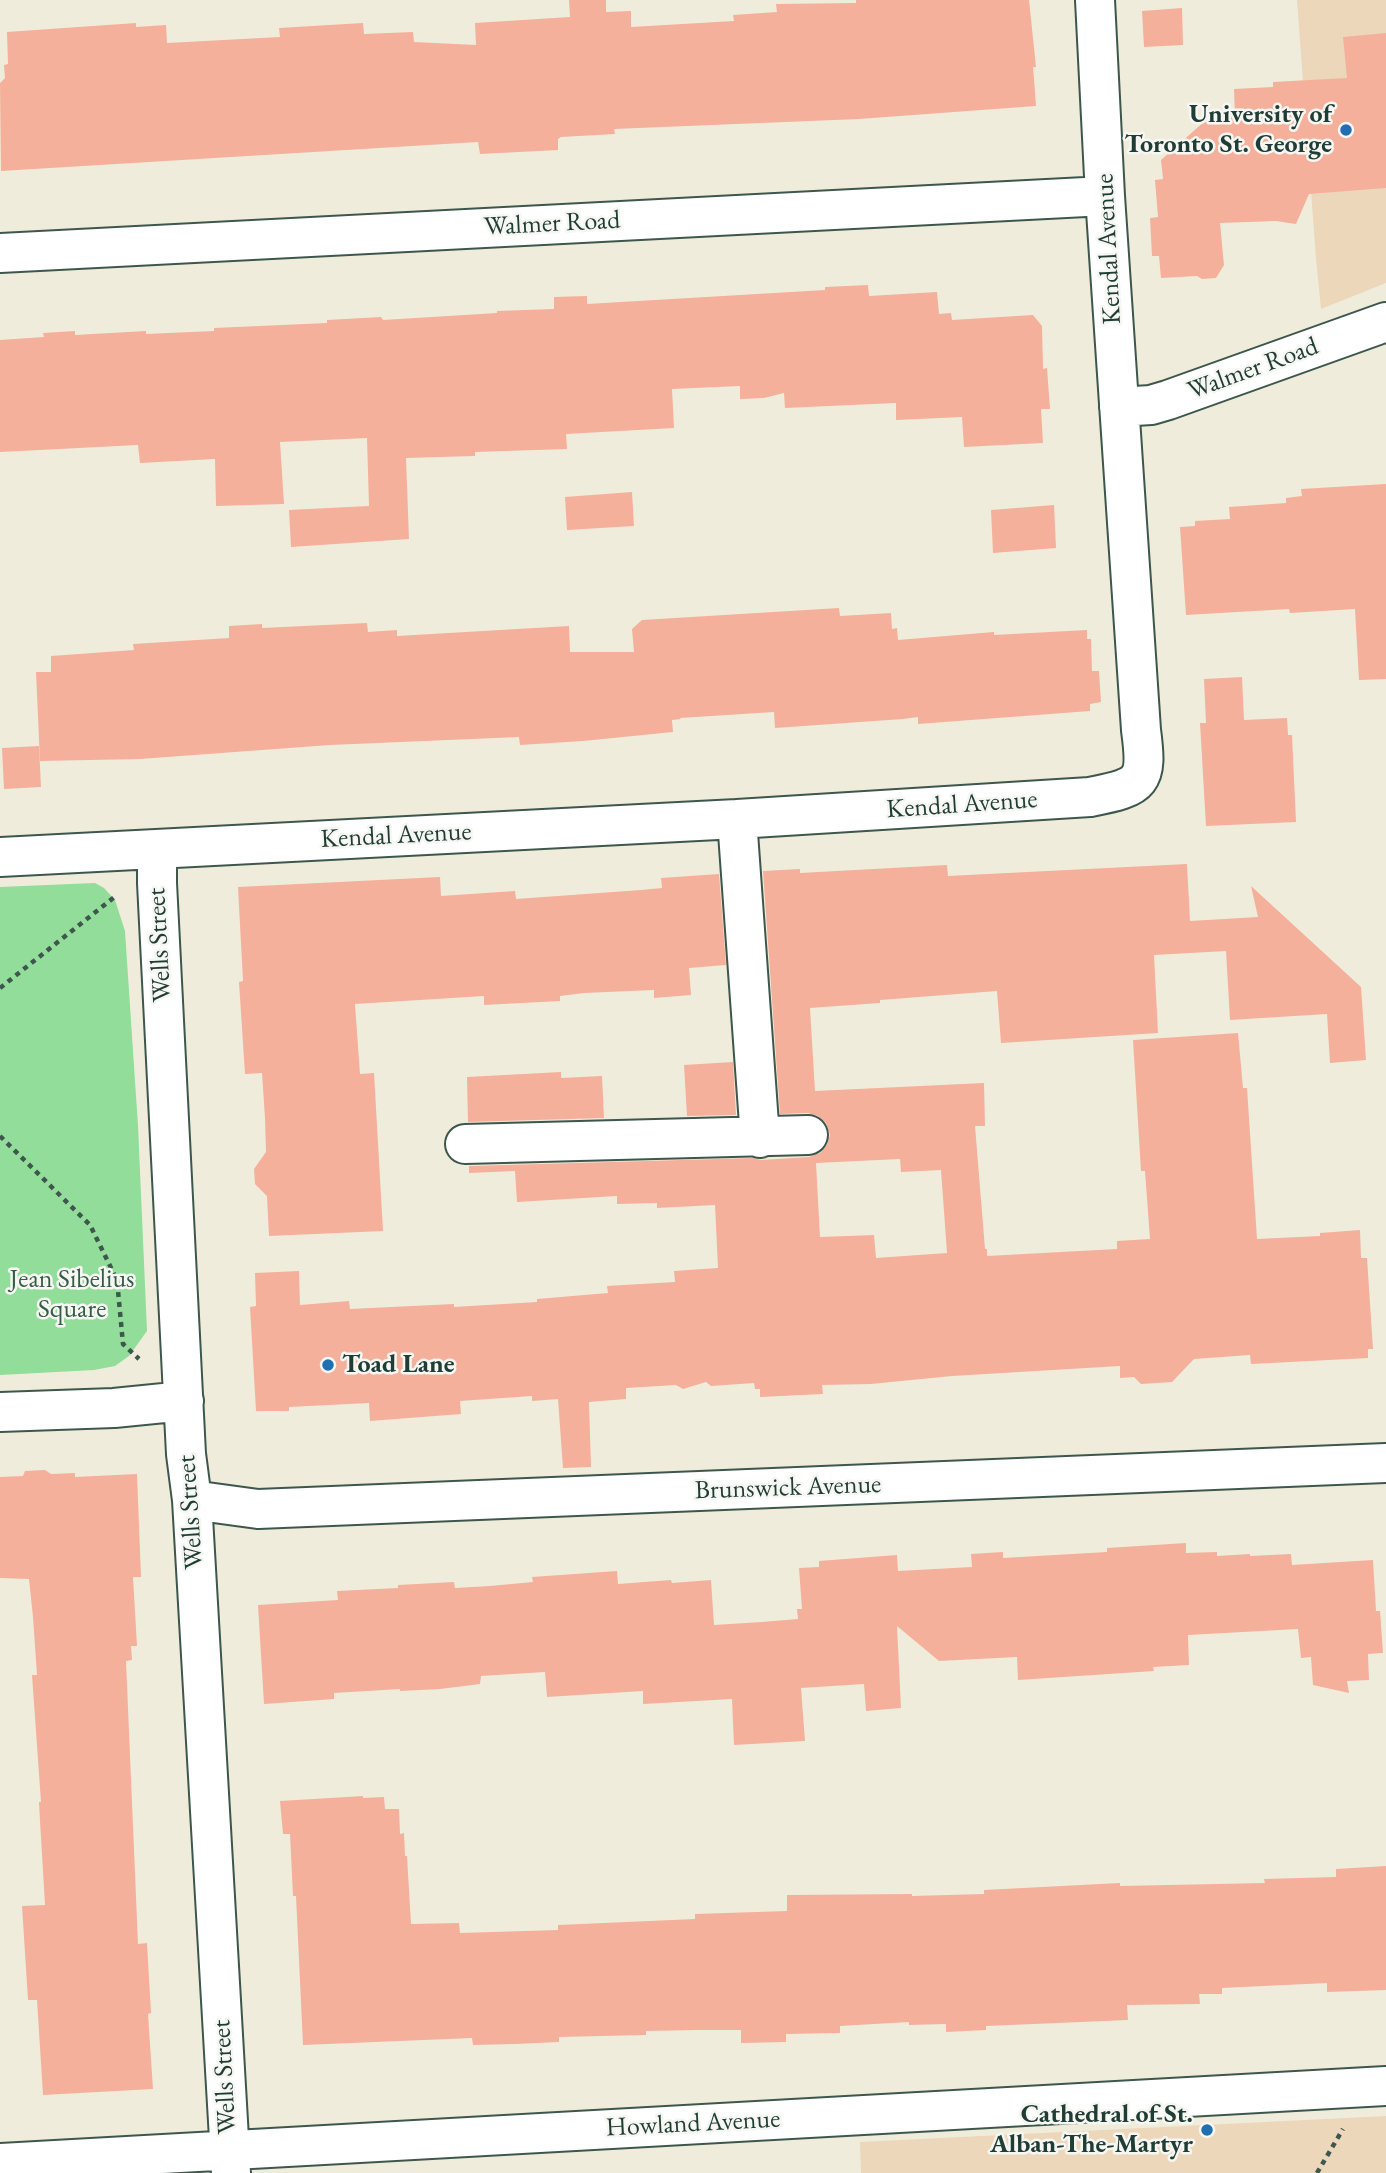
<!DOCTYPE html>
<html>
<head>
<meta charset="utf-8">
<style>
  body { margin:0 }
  canvas { display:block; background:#efecdb }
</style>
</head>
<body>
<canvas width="1386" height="2173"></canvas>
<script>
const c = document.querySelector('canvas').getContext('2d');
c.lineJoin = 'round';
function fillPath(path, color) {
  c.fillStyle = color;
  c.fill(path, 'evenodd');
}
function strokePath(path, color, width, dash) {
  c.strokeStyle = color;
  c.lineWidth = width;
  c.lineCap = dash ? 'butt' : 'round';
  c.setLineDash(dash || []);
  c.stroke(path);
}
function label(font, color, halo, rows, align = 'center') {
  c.font = font + ' "EB Garamond",serif';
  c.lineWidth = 5;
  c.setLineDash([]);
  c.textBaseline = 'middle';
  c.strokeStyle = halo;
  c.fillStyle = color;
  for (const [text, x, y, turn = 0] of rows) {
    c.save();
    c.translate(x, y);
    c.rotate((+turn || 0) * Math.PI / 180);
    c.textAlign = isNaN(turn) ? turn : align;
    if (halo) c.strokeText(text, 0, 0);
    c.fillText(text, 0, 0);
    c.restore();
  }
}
fillPath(new Path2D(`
  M 1297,0 L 1386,0 L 1386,283 L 1321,309 L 1316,259 Z
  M 1386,2116 L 1386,2173 L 861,2173 L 860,2142 Z`), '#edd7bb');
fillPath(new Path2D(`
  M 95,883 L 104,888 L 115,900 L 125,931 L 138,1126 L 147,1331 L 129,1356 L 115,1366 L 94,1370 L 0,1375 L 0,887 Z`), '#92dd99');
fillPath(new Path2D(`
  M 569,0 L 606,0 L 606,12 L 631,11 L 631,27 L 734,21 L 733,15 L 777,12 L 776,4 L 856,3 L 856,0 L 1029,0 L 1036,67 L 1033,67 L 1036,106 L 859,119 L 614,129 L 615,134 L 561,137 L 558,139 L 558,150 L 480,154 L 478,142 L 1,171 L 0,83 L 5,78 L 4,65 L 8,64 L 7,32 L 136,23 L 136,27 L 166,25 L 167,43 L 280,37 L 279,28 L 363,23 L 364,34 L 413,32 L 414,42 L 476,45 L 475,23 L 570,17 Z
  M 1182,8 L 1183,45 L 1144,47 L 1142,11 Z
  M 1386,33 L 1386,188 L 1309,194 L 1296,224 L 1276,221 L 1220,223 L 1224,265 L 1216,278 L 1202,279 L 1197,276 L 1161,278 L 1159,256 L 1152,256 L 1150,218 L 1158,217 L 1155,180 L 1163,179 L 1161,160 L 1206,120 L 1235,116 L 1234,89 L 1273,87 L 1273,82 L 1347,78 L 1343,37 Z
  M 868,285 L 869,296 L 937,292 L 939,314 L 951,313 L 952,320 L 1033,315 L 1042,326 L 1043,369 L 1047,368 L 1050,409 L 1041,409 L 1043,443 L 964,447 L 962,417 L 896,420 L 896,403 L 785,408 L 784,393 L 764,398 L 740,399 L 740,386 L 672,389 L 674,428 L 566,434 L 567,449 L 475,452 L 475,456 L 406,458 L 409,539 L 291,547 L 289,510 L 369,506 L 367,438 L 280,442 L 284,504 L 216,506 L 215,459 L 140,463 L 138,445 L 0,452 L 0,340 L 44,337 L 43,333 L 75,331 L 75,335 L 146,331 L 146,334 L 214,331 L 214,328 L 327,323 L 327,320 L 381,317 L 383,320 L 497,313 L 497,311 L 554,309 L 554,297 L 587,296 L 587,304 L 825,290 L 825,287 Z
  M 1386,484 L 1386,679 L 1359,680 L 1355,609 L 1290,613 L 1289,609 L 1186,615 L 1180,527 L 1195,526 L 1195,521 L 1230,519 L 1229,507 L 1286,503 L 1286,498 L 1302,496 L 1301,489 Z
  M 632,492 L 634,526 L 567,530 L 565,497 Z
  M 1054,505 L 1056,548 L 993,553 L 991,510 Z
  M 839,608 L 840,616 L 891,613 L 892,629 L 897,628 L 898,640 L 994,632 L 994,635 L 1087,630 L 1087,639 L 1091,639 L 1092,671 L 1099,671 L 1101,702 L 1090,704 L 1090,711 L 918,724 L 918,717 L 903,719 L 775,728 L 774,712 L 680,718 L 681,719 L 672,720 L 673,732 L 583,741 L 520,745 L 519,737 L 330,745 L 140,759 L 40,761 L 36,672 L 51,672 L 51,656 L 134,650 L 133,644 L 229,638 L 229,626 L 262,624 L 262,628 L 367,623 L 368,632 L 397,630 L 397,636 L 569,626 L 570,652 L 634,652 L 632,629 L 642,620 Z
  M 1242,677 L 1244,720 L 1287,718 L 1288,735 L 1292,735 L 1296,822 L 1206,826 L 1200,723 L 1206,723 L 1204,679 Z
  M 39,746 L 41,787 L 4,789 L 2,748 Z
  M 1187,864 L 1190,921 L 1258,917 L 1251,886 L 1361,987 L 1366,1060 L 1330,1063 L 1327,1014 L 1230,1020 L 1226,951 L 1154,955 L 1158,1033 L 1001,1043 L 997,991 L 880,1000 L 880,1003 L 810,1008 L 815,1091 L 984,1083 L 985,1126 L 975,1126 L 985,1249 L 987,1249 L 987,1256 L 1117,1249 L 1117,1241 L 1150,1239 L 1145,1171 L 1141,1171 L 1133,1040 L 1238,1033 L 1243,1088 L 1247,1088 L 1257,1239 L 1320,1236 L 1320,1233 L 1360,1230 L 1361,1258 L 1367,1258 L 1373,1349 L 1368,1349 L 1368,1358 L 1251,1364 L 1250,1355 L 1194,1359 L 1172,1382 L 1141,1384 L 1134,1377 L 1120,1378 L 1120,1366 L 952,1376 L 871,1384 L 822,1385 L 823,1394 L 760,1397 L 760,1389 L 755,1389 L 754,1383 L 711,1386 L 706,1382 L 683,1389 L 676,1385 L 626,1388 L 626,1399 L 589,1402 L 591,1467 L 563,1468 L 558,1399 L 532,1401 L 532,1396 L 460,1401 L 461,1414 L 370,1421 L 369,1403 L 289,1407 L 289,1411 L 256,1411 L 250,1307 L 256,1306 L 255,1273 L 299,1271 L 300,1305 L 349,1301 L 350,1309 L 454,1304 L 454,1307 L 537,1302 L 537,1299 L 608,1293 L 607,1286 L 675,1282 L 674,1271 L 718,1268 L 715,1205 L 657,1208 L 657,1203 L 617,1204 L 617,1196 L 517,1202 L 515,1171 L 469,1173 L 469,1166 L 753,1158 L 761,1160 L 809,1157 L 820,1153 L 827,1145 L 830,1135 L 826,1123 L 818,1116 L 808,1113 L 780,1114 L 763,871 L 800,869 L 800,873 L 947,865 L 948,876 ZM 900,1159 L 901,1172 L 941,1170 L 947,1253 L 876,1258 L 874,1235 L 820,1237 L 816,1163 Z
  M 719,874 L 726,965 L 689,968 L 691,995 L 654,998 L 654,990 L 584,993 L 560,996 L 560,1001 L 484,1005 L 484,996 L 355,1004 L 360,1074 L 374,1073 L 383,1231 L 269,1236 L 267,1196 L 255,1184 L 254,1169 L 266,1152 L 265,1118 L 262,1073 L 245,1074 L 239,982 L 243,981 L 238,887 L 440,877 L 441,896 L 515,891 L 516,899 L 641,890 L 662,888 L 661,878 Z
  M 733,1062 L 736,1115 L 687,1116 L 684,1065 Z
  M 561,1072 L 561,1078 L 602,1076 L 604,1118 L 468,1122 L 467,1077 Z
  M 45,1470 L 51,1474 L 75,1473 L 75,1477 L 137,1474 L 141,1577 L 133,1577 L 137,1646 L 131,1646 L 132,1660 L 126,1661 L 138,1944 L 147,1943 L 151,2013 L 148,2014 L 153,2089 L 43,2095 L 37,2000 L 28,2000 L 22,1906 L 45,1905 L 40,1821 L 39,1802 L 41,1802 L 32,1675 L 37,1675 L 33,1617 L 29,1579 L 0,1578 L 0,1477 L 23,1476 L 25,1471 Z
  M 1186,1543 L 1186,1553 L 1217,1552 L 1217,1556 L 1250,1554 L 1250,1556 L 1291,1554 L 1292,1565 L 1373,1560 L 1376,1611 L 1380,1611 L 1383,1653 L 1368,1654 L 1369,1680 L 1347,1681 L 1349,1693 L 1313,1685 L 1311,1657 L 1301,1658 L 1298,1629 L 1188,1635 L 1189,1665 L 1153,1667 L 1154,1671 L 1018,1680 L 1017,1657 L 939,1661 L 897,1626 L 901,1708 L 866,1711 L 864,1684 L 801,1688 L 805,1741 L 734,1745 L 732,1699 L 643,1704 L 643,1691 L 547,1697 L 545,1672 L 481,1676 L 480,1684 L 440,1689 L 400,1691 L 400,1689 L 334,1693 L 334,1699 L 264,1704 L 258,1605 L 338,1600 L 337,1591 L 398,1588 L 398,1585 L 454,1582 L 455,1588 L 490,1586 L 533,1582 L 532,1577 L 617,1571 L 618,1584 L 671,1580 L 672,1583 L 711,1580 L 714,1625 L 762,1622 L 798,1619 L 797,1609 L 802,1609 L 799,1568 L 819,1567 L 819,1561 L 897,1555 L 898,1571 L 972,1567 L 971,1554 L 1003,1552 L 1003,1558 L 1107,1552 L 1107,1548 Z
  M 363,1796 L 363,1798 L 384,1797 L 385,1809 L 399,1809 L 400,1834 L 404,1833 L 405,1856 L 407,1856 L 411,1924 L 459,1923 L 460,1933 L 558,1930 L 558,1925 L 695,1919 L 695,1914 L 787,1911 L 787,1895 L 912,1894 L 912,1896 L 984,1894 L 984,1890 L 1120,1883 L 1120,1886 L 1265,1883 L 1264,1879 L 1336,1877 L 1336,1869 L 1386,1866 L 1386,1990 L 1327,1992 L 1327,1983 L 1222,1988 L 1222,1994 L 1199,1994 L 1200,2004 L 1127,2005 L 1128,2020 L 986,2026 L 986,2030 L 946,2032 L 946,2024 L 909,2025 L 909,2022 L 840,2026 L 840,2033 L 786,2034 L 786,2042 L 741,2043 L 741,2030 L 697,2030 L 646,2031 L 646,2035 L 559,2037 L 559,2042 L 516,2044 L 473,2045 L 472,2038 L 303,2045 L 296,1896 L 293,1896 L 290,1834 L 283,1834 L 280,1801 Z`), '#f5b09b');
const minor = new Path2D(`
  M 0,253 L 1105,196
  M 1119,407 L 1151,405 L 1168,400 L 1386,322
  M 737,819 L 760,1138
  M 157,850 L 157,883 L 186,1454 L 192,1500 L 231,2173
  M 0,857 L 737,819 L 1090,797 C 1143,787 1148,782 1141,730 L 1105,196 L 1095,0
  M 465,1144 L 808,1135
  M 0,1412 L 114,1408 L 184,1401
  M 192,1500 L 258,1509 L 1386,1463
  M 0,2163 L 1386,2086`);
strokePath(minor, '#3e574d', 42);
strokePath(new Path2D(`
  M 0,988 L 117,895
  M 0,1136 L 90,1225 L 117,1280 L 123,1344 L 139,1359
  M 1317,2173 L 1343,2129`), '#3e574d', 4.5, [5, 5]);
strokePath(minor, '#fff', 38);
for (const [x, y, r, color] of [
  [1346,130,7,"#1f6fb2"],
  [328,1365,7,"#1f6fb2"],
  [1207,2130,7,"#1f6fb2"]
]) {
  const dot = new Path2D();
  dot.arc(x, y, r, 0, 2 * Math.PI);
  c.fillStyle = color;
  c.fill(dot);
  strokePath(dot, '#f6f6f2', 2.5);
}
label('bold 26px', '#1f3d34', '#f6f6f2', [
  ["University of",1332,115],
  ["Toronto St. George",1332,145],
  ["Toad Lane",342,1365,"left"],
  ["Cathedral of St.",1193,2115],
  ["Alban-The-Martyr",1193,2145]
], 'right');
label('26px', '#1f3d34', '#f6f6f2', [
  ["Walmer Road",552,224,-3],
  ["Kendal Avenue",1109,249,-93],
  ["Walmer Road",1253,369,-20],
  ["Kendal Avenue",962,805,-4],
  ["Kendal Avenue",396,836,-3],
  ["Wells Street",160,945,-93],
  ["Brunswick Avenue",788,1488,-2],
  ["Wells Street",191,1512,-94],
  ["Wells Street",225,2077,-93],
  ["Howland Avenue",693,2124,-3]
]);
label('26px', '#365d48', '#f6f6f2', [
  ["Jean Sibelius",72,1280],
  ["Square",72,1310]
]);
</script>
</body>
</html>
